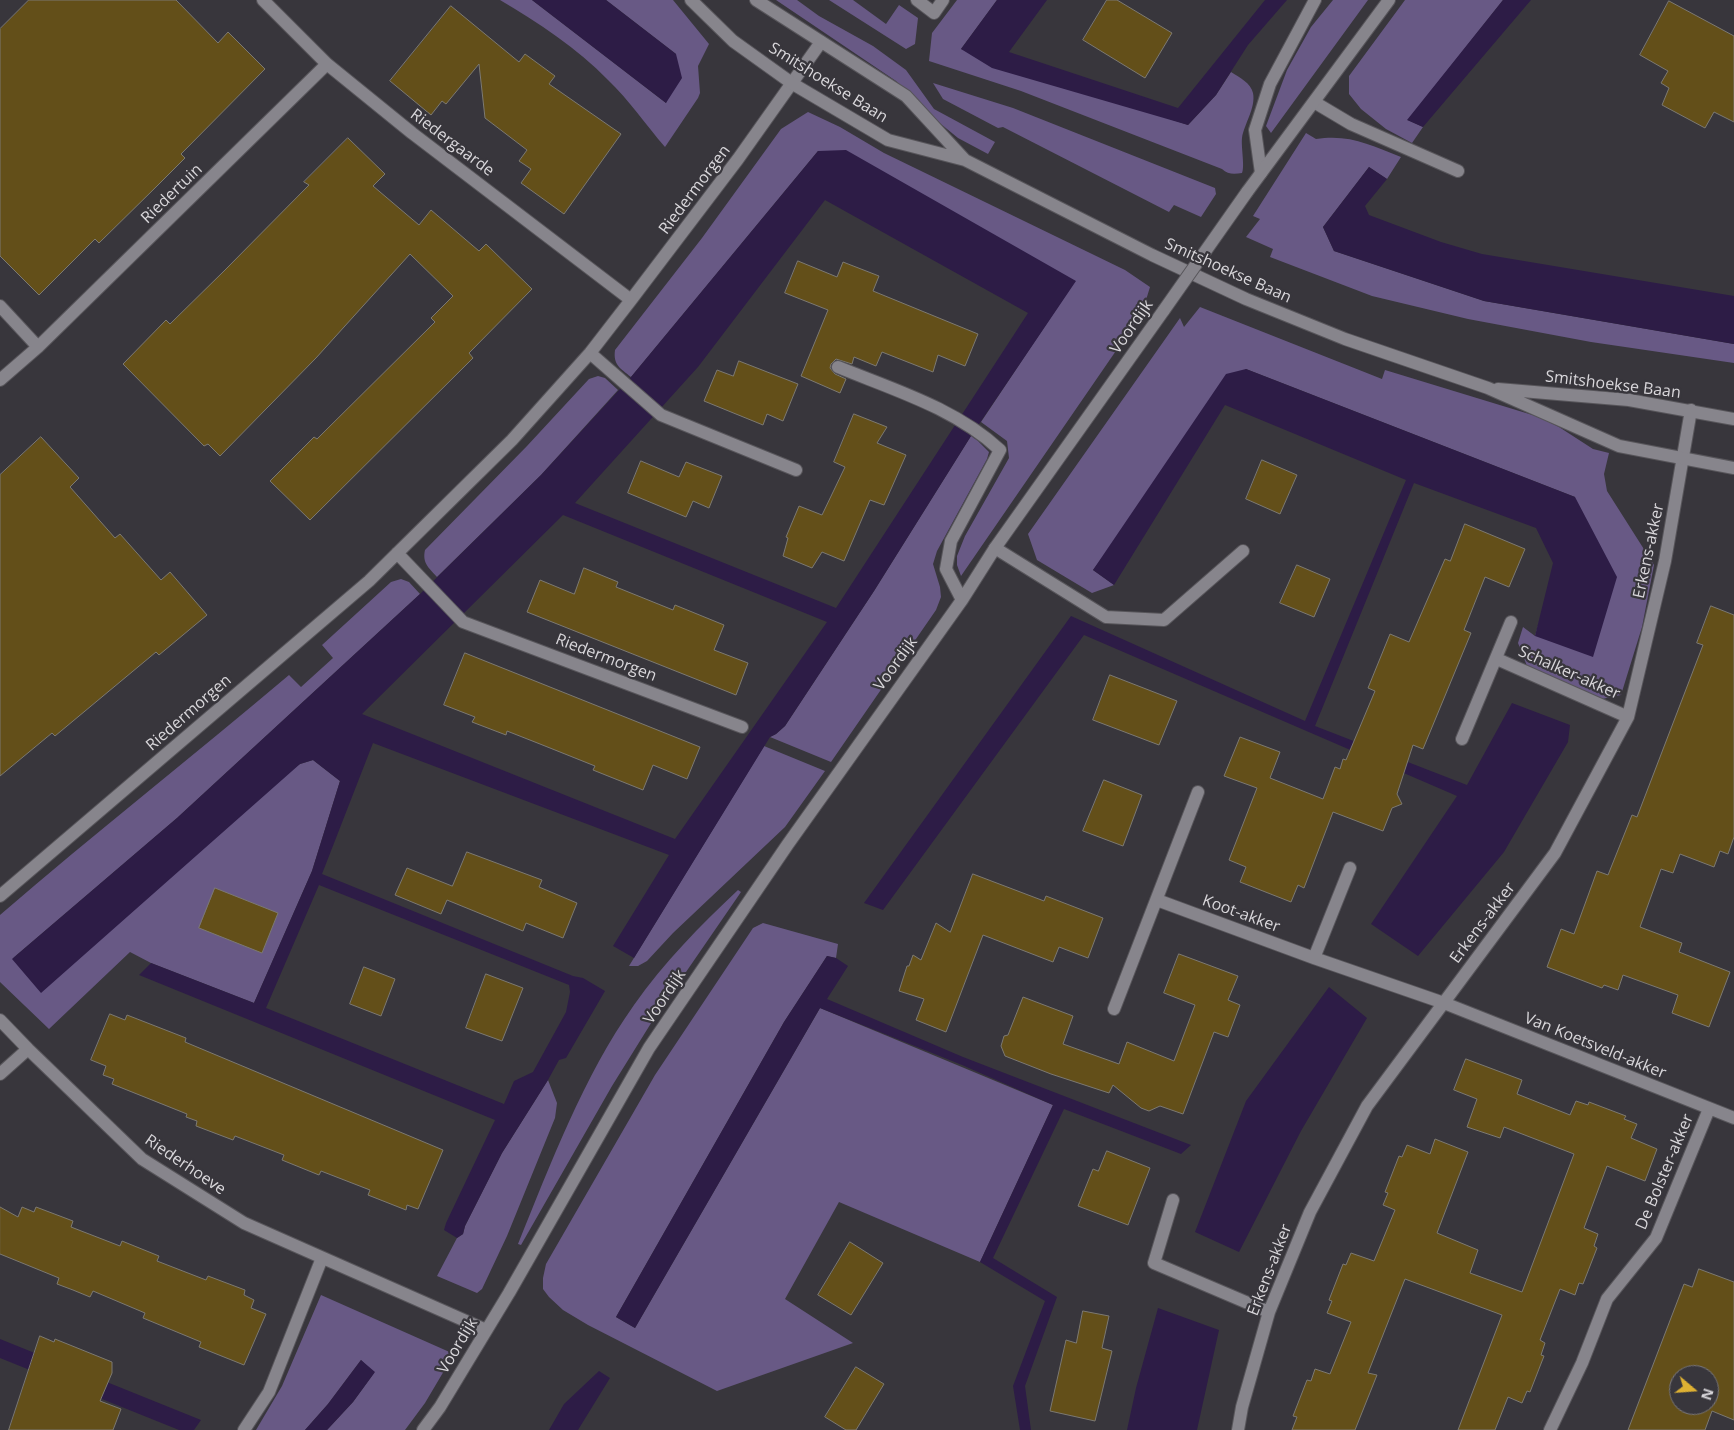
<!DOCTYPE html>
<html>
<head>
<meta charset="utf-8">
<style>
  body { margin:0 }
  #map { position:relative; width:1734px; height:1430px; overflow:hidden; background:#38363c; font-family:"Open Sans",sans-serif }
  canvas { display:block }
  .north { position:absolute; left:1669px; top:1365px; width:50px; height:50px; box-sizing:border-box; background:#38363c; border:1px solid #78767c; border-radius:50%; rotate:108deg; font-size:14px; font-weight:700; line-height:20px; text-align:center; color:#d9d7db }
  .north::after { content:''; display:block; margin:auto; width:18px; height:22px; background:#deb133; clip-path:polygon(50% 0,100% 100%,50% 72%,0 100%) }
</style>
</head>
<body>
<div id="map">
<canvas width="1734" height="1430"></canvas>
<div class="north">N</div>
</div>
<script>
const c = document.querySelector('canvas').getContext('2d');
c.lineJoin = 'round';
function fillPath(path, color) {
  c.fillStyle = color;
  c.fill(path, 'evenodd');
}
function strokePath(path, color, width, dash) {
  c.strokeStyle = color;
  c.lineWidth = width;
  c.lineCap = dash ? 'butt' : 'round';
  c.setLineDash(dash || []);
  c.stroke(path);
}
function label(font, color, halo, rows, align = 'center') {
  c.font = font + ' "Open Sans",sans-serif';
  c.lineWidth = 4.5;
  c.setLineDash([]);
  c.textBaseline = 'middle';
  c.strokeStyle = halo;
  c.fillStyle = color;
  for (const [text, x, y, turn = 0] of rows) {
    c.save();
    c.translate(x, y);
    c.rotate((+turn || 0) * Math.PI / 180);
    c.textAlign = isNaN(turn) ? turn : align;
    if (halo) c.strokeText(text, 0, 0);
    c.fillText(text, 0, 0);
    c.restore();
  }
}
fillPath(new Path2D(`
  M 500,0 L 532,0 L 666,103 L 676,54 L 606,0 L 673,0 L 709,44 L 698,66 L 700,93 L 698,98 L 665,147 C 646,125 629,100 608,80 C 577,48 539,23 500,0 Z
  M 776,0 L 797,0 L 819,16 L 873,46 L 906,70 L 934,109 L 995,142 L 988,154 L 958,138 L 936,120 L 896,81 Z
  M 829,0 L 853,0 L 886,24 L 899,5 L 918,18 L 915,44 L 906,49 Z
  M 957,0 L 997,0 L 961,49 L 1188,125 L 1216,95 L 1231,72 C 1239,77 1251,83 1253,93 C 1256,108 1244,124 1242,138 C 1241,147 1245,167 1242,173 C 1235,174 1228,175 1222,169 L 1021,91 L 929,61 L 932,33 Z
  M 1333,0 L 1368,0 L 1271,133 L 1266,126 L 1287,70 L 1311,27 Z
  M 1405,0 L 1503,0 L 1408,120 L 1423,127 L 1412,143 L 1386,129 L 1361,109 L 1349,94 L 1349,76 Z
  M 933,83 L 1013,108 L 1215,188 L 1216,194 L 1201,217 L 1174,205 L 1169,212 L 1003,127 L 998,128 L 943,99 Z
  M 808,112 L 840,127 L 884,153 L 1125,270 L 1150,287 L 1142,313 L 961,576 L 957,565 L 957,556 L 965,536 L 1009,458 L 1007,441 L 981,422 L 1075,281 L 818,151 L 631,377 C 620,368 613,365 615,350 L 702,238 L 781,129 Z
  M 1306,133 L 1316,139 C 1350,134 1370,145 1401,157 L 1387,179 L 1369,167 L 1323,227 L 1334,251 L 1484,301 L 1734,344 L 1734,363 L 1591,342 L 1468,319 L 1372,296 L 1270,257 L 1273,249 L 1246,237 L 1260,219 L 1253,216 Z
  M 1200,307 L 1382,379 L 1385,370 L 1539,417 L 1559,427 L 1593,449 L 1609,453 L 1604,474 L 1607,491 L 1654,565 L 1642,627 L 1621,695 L 1602,699 L 1527,666 L 1518,643 L 1523,627 L 1535,636 L 1575,497 L 1246,369 L 1093,570 L 1114,585 L 1092,593 L 1037,560 L 1028,534 L 1180,318 L 1184,327 Z
  M 598,376 L 605,378 L 618,390 L 541,475 L 437,577 C 429,568 422,563 425,550 L 527,446 L 589,379 Z
  M 971,436 L 978,441 L 989,452 L 987,459 L 937,551 L 933,564 L 940,587 L 941,597 L 936,610 L 831,762 L 770,737 L 776,734 L 785,726 L 874,591 Z
  M 401,579 L 409,582 L 420,594 L 177,818 L 12,959 L 300,764 L 313,760 L 340,781 L 312,871 L 254,1003 L 151,963 L 130,952 L 49,1029 L 0,982 L 0,915 C 95,833 193,756 289,675 L 301,687 L 333,658 L 322,645 L 391,582 Z
  M 764,746 L 825,771 L 785,827 L 673,933 L 647,961 L 638,966 L 629,966 Z
  M 738,890 L 741,892 L 653,1020 L 612,1086 L 521,1245 L 518,1244 C 551,1163 583,1077 634,1005 C 664,962 700,926 738,890 Z
  M 763,923 L 838,944 L 836,958 L 827,956 L 784,1022 L 616,1317 L 635,1328 L 820,1008 L 1053,1105 L 980,1262 L 839,1202 L 785,1299 L 853,1343 L 717,1391 L 588,1325 L 563,1310 L 549,1297 L 543,1289 L 543,1278 L 546,1264 L 655,1075 L 753,928 Z
  M 548,1080 L 557,1103 L 555,1118 L 507,1236 L 482,1289 L 477,1293 L 437,1276 L 457,1238 L 463,1234 L 465,1226 L 502,1153 Z
  M 321,1295 L 454,1354 L 425,1403 L 405,1430 L 327,1430 L 353,1402 L 374,1373 L 361,1360 L 328,1404 L 305,1430 L 256,1430 L 282,1386 Z`), '#685985');
fillPath(new Path2D(`
  M 532,0 L 606,0 L 676,54 L 682,78 L 666,103 Z
  M 997,0 L 1047,0 L 1009,52 L 1178,108 L 1265,0 L 1287,0 L 1248,45 L 1216,95 L 1188,125 L 992,68 L 961,49 Z
  M 1503,0 L 1531,0 L 1423,127 L 1407,120 Z
  M 846,150 L 1076,281 L 971,436 L 874,591 L 785,726 L 776,734 L 770,737 L 634,958 L 613,946 L 669,855 L 373,743 L 322,874 L 573,976 L 583,978 L 605,991 L 566,1058 L 559,1060 L 548,1080 L 502,1153 L 465,1226 L 463,1234 L 457,1238 L 444,1230 L 446,1223 L 495,1120 L 139,975 L 151,963 L 254,1003 L 312,871 L 340,781 L 313,760 L 300,764 L 41,993 L 12,959 L 177,818 L 420,594 L 541,475 L 631,377 L 818,151 ZM 825,200 L 1028,313 L 836,608 L 575,503 L 698,367 ZM 563,515 L 827,622 L 675,839 L 362,714 ZM 319,885 L 569,985 L 570,992 L 566,1012 L 533,1072 L 514,1081 L 504,1104 L 266,1008 Z
  M 1369,167 L 1387,179 L 1365,206 L 1369,215 L 1441,242 L 1482,254 L 1734,296 L 1734,344 L 1484,301 L 1334,251 L 1323,227 Z
  M 1246,369 L 1575,497 L 1617,577 L 1593,657 L 1535,636 L 1553,563 L 1536,528 L 1414,483 L 1315,726 L 1467,785 L 1512,703 L 1570,725 L 1568,742 L 1504,852 L 1418,956 L 1371,924 L 1457,796 L 1084,635 L 883,910 L 864,903 L 1071,616 L 1305,721 L 1406,480 L 1225,405 L 1114,585 L 1093,570 L 1226,374 Z
  M 827,956 L 836,958 L 848,966 L 827,999 L 963,1057 L 1191,1145 L 1181,1154 L 1064,1109 L 993,1258 L 1057,1297 L 1025,1386 L 1031,1430 L 1020,1430 L 1013,1386 L 1045,1301 L 980,1262 L 1053,1105 L 962,1065 L 820,1008 L 635,1328 L 616,1317 L 784,1022 Z
  M 1329,987 L 1367,1018 L 1301,1131 L 1239,1252 L 1195,1232 L 1246,1101 Z
  M 1158,1308 L 1219,1330 L 1197,1430 L 1127,1430 L 1136,1388 Z
  M 0,1339 L 201,1420 L 194,1430 L 179,1430 L 0,1358 Z
  M 361,1360 L 375,1372 L 353,1402 L 327,1430 L 305,1430 L 328,1404 Z
  M 599,1371 L 610,1378 L 578,1430 L 549,1430 L 564,1404 Z`), '#2d1c46');
const building = new Path2D(`
  M 29,0 L 176,0 L 218,43 L 228,32 L 265,69 L 181,154 L 185,158 L 157,186 L 99,243 L 95,239 L 39,295 L 0,256 L 0,29 Z
  M 1107,0 L 1117,0 L 1172,33 L 1145,78 L 1083,40 Z
  M 1669,1 L 1734,36 L 1734,122 L 1714,112 L 1705,128 L 1662,105 L 1669,88 L 1661,83 L 1668,71 L 1640,55 Z
  M 451,6 L 519,62 L 525,54 L 555,76 L 549,84 L 621,134 L 564,214 L 521,183 L 531,169 L 519,161 L 527,150 L 485,118 L 479,64 L 446,104 L 442,101 L 431,115 L 390,81 Z
  M 348,138 L 385,174 L 373,186 L 419,225 L 431,210 L 479,251 L 486,244 L 532,289 L 469,353 L 473,358 L 310,520 L 270,481 L 314,437 L 317,439 L 435,322 L 431,318 L 453,296 L 410,254 L 316,358 L 220,456 L 208,444 L 204,446 L 123,364 L 166,320 L 170,324 L 225,270 L 309,185 L 304,182 Z
  M 798,261 L 837,277 L 843,262 L 879,276 L 873,291 L 978,334 L 965,366 L 938,355 L 933,372 L 882,352 L 876,366 L 854,357 L 852,364 L 836,359 L 831,364 L 830,368 L 835,374 L 846,379 L 840,393 L 801,376 L 828,310 L 785,293 Z
  M 739,361 L 798,384 L 783,421 L 767,414 L 763,425 L 704,401 L 717,370 L 733,376 Z
  M 854,414 L 887,427 L 877,443 L 906,455 L 884,505 L 870,500 L 844,561 L 822,552 L 812,568 L 783,556 L 788,538 L 786,537 L 799,506 L 822,515 L 845,467 L 834,462 Z
  M 41,437 L 79,478 L 70,487 L 115,538 L 120,534 L 161,580 L 170,572 L 207,615 L 159,655 L 156,652 L 55,736 L 52,733 L 0,776 L 0,475 Z
  M 1262,460 L 1297,475 L 1280,514 L 1246,499 Z
  M 641,461 L 679,477 L 686,462 L 722,476 L 709,508 L 693,501 L 686,517 L 628,493 Z
  M 1465,524 L 1525,549 L 1509,587 L 1485,577 L 1464,630 L 1471,633 L 1423,749 L 1413,745 L 1397,794 L 1402,804 L 1392,808 L 1383,831 L 1333,812 L 1304,888 L 1298,885 L 1291,902 L 1240,882 L 1246,867 L 1229,860 L 1257,788 L 1224,776 L 1240,737 L 1280,752 L 1270,778 L 1323,799 L 1335,767 L 1340,769 L 1343,759 L 1346,760 L 1375,691 L 1368,688 L 1390,634 L 1409,642 L 1445,559 L 1450,561 Z
  M 1297,565 L 1330,579 L 1314,617 L 1280,603 Z
  M 584,568 L 618,582 L 616,587 L 673,610 L 675,605 L 724,625 L 714,650 L 748,663 L 736,695 L 527,612 L 540,580 L 574,594 Z
  M 1711,606 L 1734,615 L 1734,837 L 1728,854 L 1720,851 L 1714,867 L 1680,854 L 1673,873 L 1661,869 L 1640,927 L 1682,943 L 1679,952 L 1730,972 L 1709,1027 L 1672,1013 L 1678,995 L 1623,975 L 1618,990 L 1604,985 L 1602,988 L 1547,967 L 1561,929 L 1574,934 L 1597,871 L 1608,875 L 1632,815 L 1637,817 L 1703,645 L 1697,643 Z
  M 465,653 L 700,747 L 687,779 L 653,765 L 643,790 L 593,770 L 595,766 L 540,744 L 507,731 L 506,735 L 472,722 L 475,717 L 444,705 Z
  M 1110,675 L 1177,701 L 1159,745 L 1093,720 Z
  M 1104,780 L 1142,795 L 1123,846 L 1083,831 Z
  M 467,852 L 542,880 L 539,887 L 577,903 L 563,938 L 526,923 L 523,931 L 447,900 L 441,914 L 395,895 L 407,868 L 452,886 Z
  M 973,874 L 1044,901 L 1046,896 L 1103,918 L 1088,958 L 1059,947 L 1053,962 L 983,935 L 946,1032 L 916,1020 L 924,999 L 899,991 L 907,966 L 909,966 L 913,955 L 921,960 L 936,923 L 950,932 Z
  M 215,888 L 278,913 L 262,953 L 199,928 Z
  M 1179,954 L 1238,976 L 1228,1000 L 1240,1005 L 1228,1037 L 1214,1032 L 1183,1114 L 1160,1106 L 1149,1111 L 1141,1108 L 1113,1085 L 1109,1093 L 1051,1074 L 1005,1056 L 1001,1046 L 1004,1036 L 1008,1035 L 1023,997 L 1073,1016 L 1063,1044 L 1119,1064 L 1127,1042 L 1174,1061 L 1195,1005 L 1164,993 Z
  M 364,967 L 395,979 L 381,1016 L 350,1004 Z
  M 486,974 L 523,988 L 502,1041 L 466,1028 Z
  M 110,1014 L 125,1020 L 127,1015 L 186,1038 L 185,1042 L 443,1150 L 418,1209 L 407,1205 L 406,1210 L 368,1195 L 370,1190 L 321,1171 L 319,1175 L 282,1160 L 284,1155 L 235,1136 L 233,1140 L 196,1126 L 197,1121 L 186,1117 L 187,1114 L 112,1084 L 114,1079 L 103,1075 L 106,1066 L 91,1060 Z
  M 1466,1059 L 1522,1080 L 1517,1094 L 1570,1115 L 1576,1101 L 1588,1105 L 1589,1102 L 1626,1116 L 1624,1119 L 1637,1124 L 1631,1138 L 1657,1149 L 1645,1181 L 1607,1166 L 1584,1228 L 1598,1234 L 1594,1246 L 1597,1248 L 1583,1284 L 1579,1283 L 1575,1295 L 1560,1289 L 1540,1340 L 1545,1343 L 1541,1355 L 1544,1356 L 1530,1392 L 1527,1391 L 1522,1403 L 1508,1397 L 1495,1430 L 1458,1430 L 1502,1315 L 1405,1279 L 1368,1373 L 1377,1375 L 1355,1430 L 1292,1430 L 1297,1417 L 1293,1416 L 1307,1380 L 1311,1381 L 1315,1369 L 1330,1374 L 1351,1322 L 1327,1313 L 1332,1301 L 1329,1300 L 1343,1264 L 1346,1265 L 1351,1253 L 1374,1261 L 1395,1210 L 1383,1205 L 1388,1193 L 1385,1192 L 1399,1156 L 1402,1157 L 1407,1145 L 1430,1154 L 1435,1139 L 1468,1152 L 1437,1233 L 1478,1250 L 1470,1273 L 1522,1292 L 1574,1154 L 1504,1127 L 1500,1138 L 1467,1127 L 1477,1099 L 1454,1090 Z
  M 1107,1151 L 1150,1168 L 1128,1225 L 1078,1206 L 1093,1169 L 1098,1171 Z
  M 0,1207 L 18,1217 L 22,1207 L 34,1212 L 36,1207 L 73,1221 L 71,1227 L 120,1246 L 122,1241 L 159,1256 L 157,1261 L 206,1280 L 208,1276 L 245,1290 L 244,1295 L 254,1300 L 251,1308 L 266,1314 L 244,1365 L 199,1347 L 201,1342 L 143,1318 L 145,1313 L 93,1291 L 90,1297 L 73,1290 L 57,1284 L 59,1278 L 0,1254 Z
  M 850,1242 L 883,1263 L 851,1315 L 818,1295 Z
  M 1699,1269 L 1734,1282 L 1734,1420 L 1712,1411 L 1705,1430 L 1628,1430 L 1684,1284 L 1692,1287 ZM 1679,1375 L 1709,1375 L 1709,1405 L 1679,1405 Z
  M 1083,1311 L 1109,1316 L 1102,1348 L 1112,1351 L 1095,1421 L 1050,1411 L 1066,1340 L 1076,1343 Z
  M 40,1336 L 54,1342 L 55,1339 L 112,1362 L 112,1373 L 100,1401 L 121,1409 L 113,1430 L 9,1430 Z
  M 856,1367 L 884,1384 L 856,1430 L 846,1430 L 825,1417 Z`);
fillPath(building, '#634f19');
strokePath(building, '#7c7972', 1);
const service = new Path2D(`
  M 1314,102 L 1351,124 L 1458,171
  M 1261,173 L 1255,130 L 1270,84 L 1315,0
  M 995,548 L 1106,617 L 1164,620 L 1243,551`);
const minor = new Path2D(`
  M 263,0 L 327,64 L 412,133 L 631,300
  M 917,0 L 934,13 L 943,0
  M 1247,192 L 1389,0
  M 0,306 L 38,347 L 0,380
  M 38,347 L 327,64
  M 590,353 L 661,415 L 796,470
  M 838,367 C 894,390 955,408 1000,450 L 951,541 L 946,569 L 962,600
  M 397,553 L 463,622 L 742,727
  M 1497,659 L 1628,717
  M 1462,739 L 1511,622
  M 0,896 L 369,581 L 512,440 L 590,353 L 631,300 L 738,159 L 821,42
  M 1157,900 L 1314,958 L 1444,1003 L 1734,1118
  M 1314,958 L 1350,868
  M 1114,1009 L 1198,792
  M 0,1020 L 28,1049 L 142,1159 L 244,1223 L 486,1330
  M 0,1074 L 28,1049
  M 1173,1200 L 1154,1263 L 1269,1312
  M 244,1430 L 269,1392 L 322,1258
  M 423,1430 L 440,1407 L 509,1293 L 649,1048 L 788,844 L 962,600 L 995,548 L 1164,310
  M 1238,1430 L 1242,1407 L 1269,1312 L 1310,1212 L 1367,1106 L 1555,853 L 1628,717 L 1665,561 L 1691,410
  M 1550,1430 L 1582,1363 L 1607,1299 L 1656,1238 L 1709,1109`);
const tertiary = new Path2D(`
  M 691,0 L 733,41 L 793,84 L 888,140 L 965,160 L 1152,255 L 1246,299 L 1345,339 L 1488,388 L 1619,446 L 1734,468
  M 756,0 L 906,96 L 965,160
  M 1498,389 L 1629,400 L 1734,419`);
strokePath(service, '#57555a', 14);
strokePath(minor, '#57555a', 14);
strokePath(tertiary, '#57555a', 14);
strokePath(service, '#87858c', 12);
strokePath(minor, '#87858c', 12);
strokePath(tertiary, '#87858c', 12);
const minorBridge = new Path2D(`
  M 1164,310 L 1247,192`);
strokePath(minorBridge, '#57555a', 14, []);
strokePath(minorBridge, '#87858c', 12);
label('16px', '#d9d7db', '#38363c', [
  ["Smitshoekse Baan",828,83,32],
  ["Riedergaarde",452,143,37],
  ["Riedermorgen",695,190,-53],
  ["Riedertuin",172,194,-44],
  ["Smitshoekse Baan",1228,271,24],
  ["Voordijk",1132,327,-55],
  ["Smitshoekse Baan",1613,385,7],
  ["Erkens-akker",1649,551,-78],
  ["Riedermorgen",606,658,21],
  ["Voordijk",896,664,-54],
  ["Schalker-akker",1569,673,24],
  ["Riedermorgen",189,713,-41],
  ["Koot-akker",1241,914,20],
  ["Erkens-akker",1483,923,-53],
  ["Voordijk",665,997,-56],
  ["Van Koetsveld-akker",1595,1046,22],
  ["Riederhoeve",185,1165,34],
  ["De Bolster-akker",1665,1172,-67],
  ["Erkens-akker",1270,1270,-69],
  ["Voordijk",458,1346,-59]
]);
</script>
</body>
</html>
